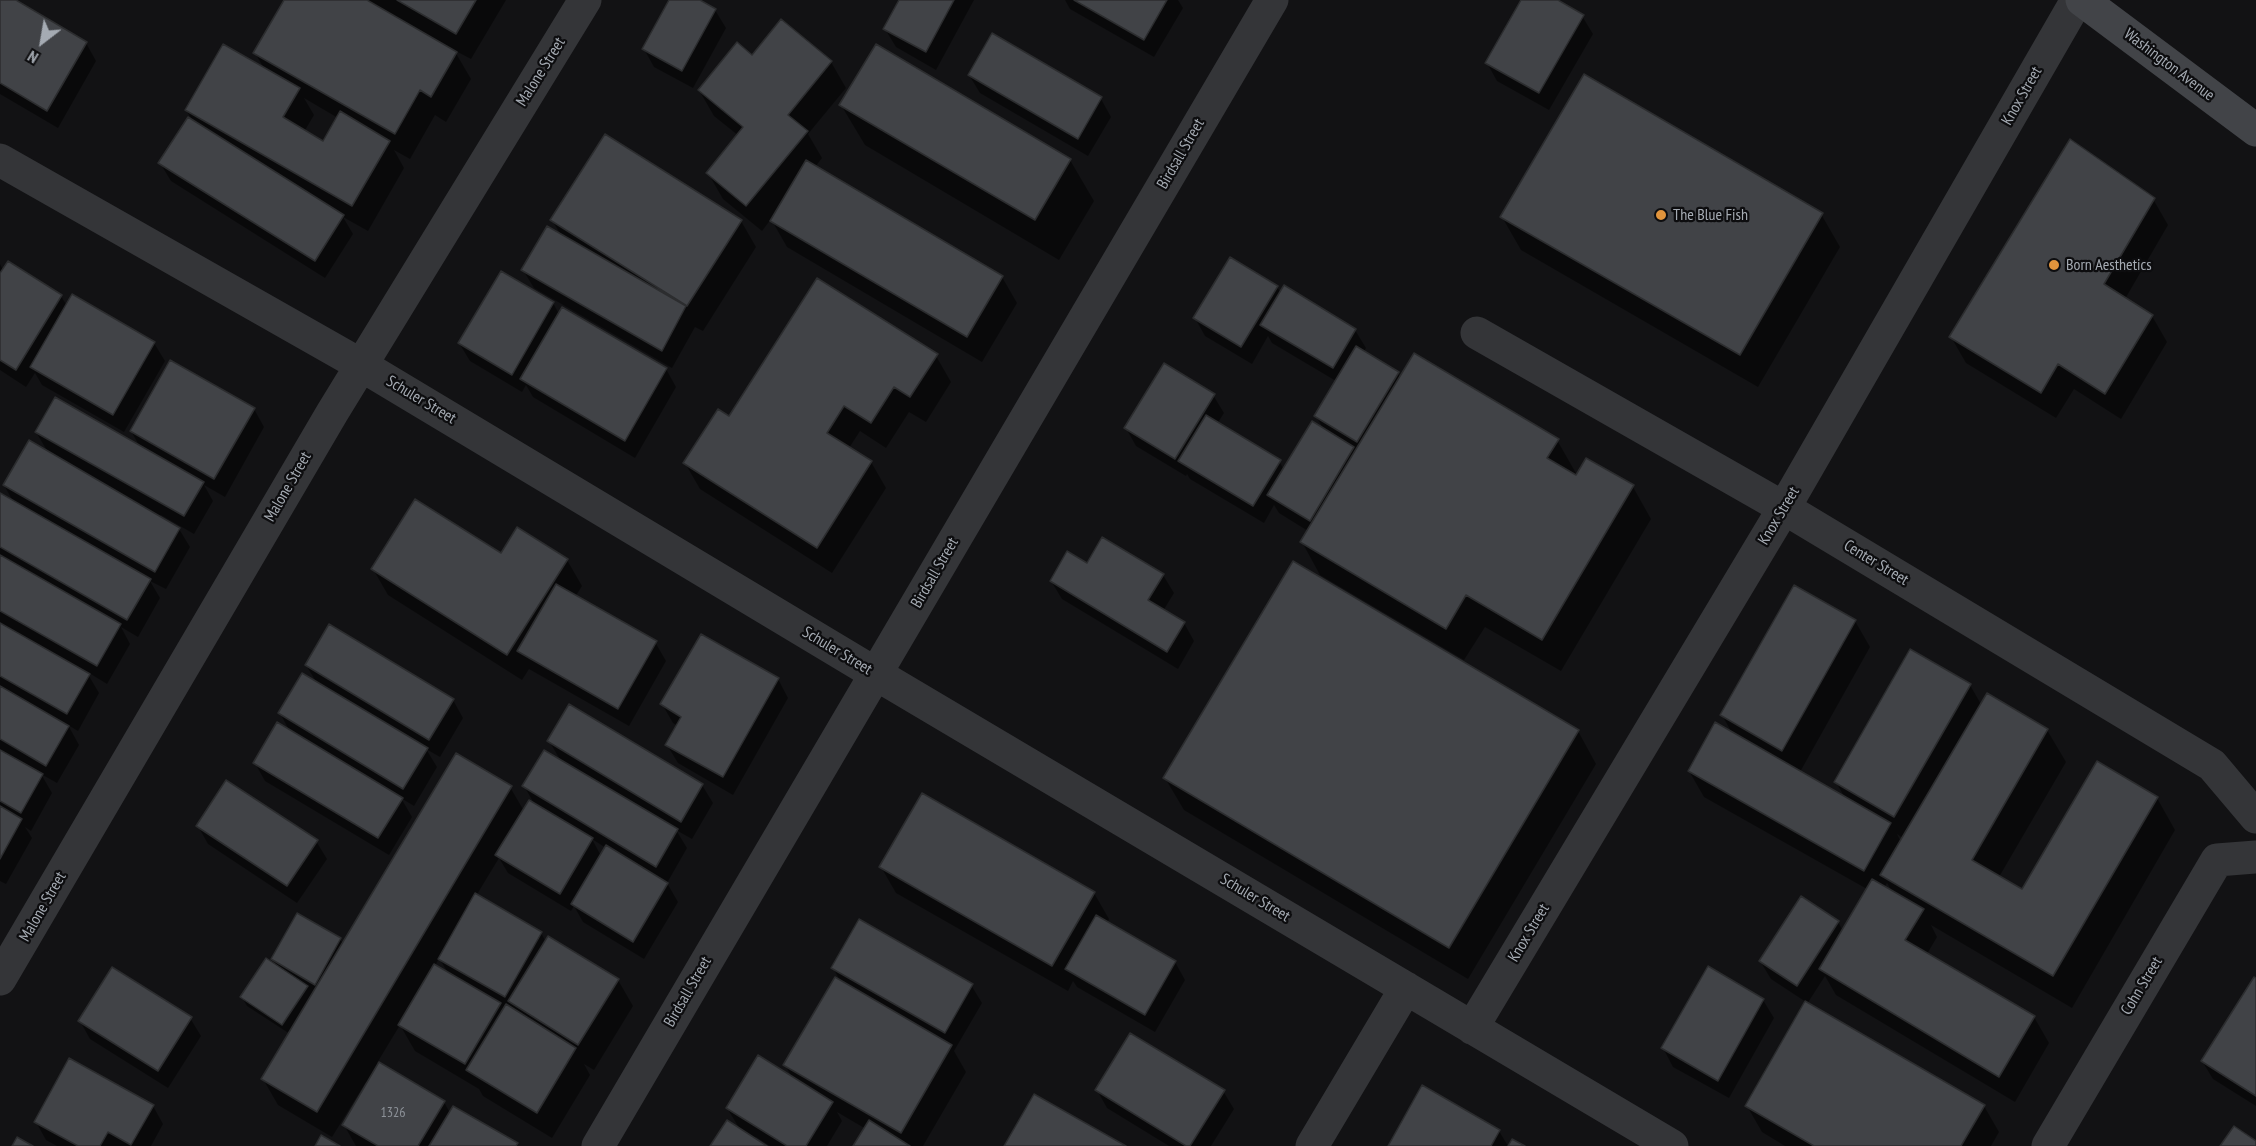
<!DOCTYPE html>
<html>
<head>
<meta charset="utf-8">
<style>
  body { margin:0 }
  #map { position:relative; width:2256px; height:1146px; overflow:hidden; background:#121214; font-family:"PT Sans Narrow",sans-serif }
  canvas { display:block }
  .north { position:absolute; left:12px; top:12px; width:60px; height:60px; -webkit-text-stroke:4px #0d0d0f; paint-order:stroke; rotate:211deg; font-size:16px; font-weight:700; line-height:24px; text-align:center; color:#a5abb3 }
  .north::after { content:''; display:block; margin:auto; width:21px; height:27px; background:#a5abb3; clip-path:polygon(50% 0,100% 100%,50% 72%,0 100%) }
</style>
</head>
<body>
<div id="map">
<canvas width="2256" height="1146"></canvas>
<div class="north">N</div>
</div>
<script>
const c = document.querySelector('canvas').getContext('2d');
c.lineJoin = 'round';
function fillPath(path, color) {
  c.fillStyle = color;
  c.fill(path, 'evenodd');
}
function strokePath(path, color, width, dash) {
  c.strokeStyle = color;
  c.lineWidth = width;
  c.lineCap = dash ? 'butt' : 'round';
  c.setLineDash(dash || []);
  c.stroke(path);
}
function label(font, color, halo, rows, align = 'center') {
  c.font = font + ' "PT Sans Narrow",sans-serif';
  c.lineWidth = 4.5;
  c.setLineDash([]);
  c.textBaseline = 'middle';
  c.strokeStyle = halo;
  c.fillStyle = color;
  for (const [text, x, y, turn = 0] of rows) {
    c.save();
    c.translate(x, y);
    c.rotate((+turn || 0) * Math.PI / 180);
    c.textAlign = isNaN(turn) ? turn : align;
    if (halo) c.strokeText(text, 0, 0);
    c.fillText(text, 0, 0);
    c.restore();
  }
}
fillPath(new Path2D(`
  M 2,0 L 13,0 L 86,43 L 96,61 L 58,128 L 0,94 L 0,3 Z
  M 285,0 L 506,0 L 471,59 L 454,50 L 471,79 L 446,122 L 435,115 L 410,159 L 394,150 L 404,168 L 368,231 L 343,217 L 353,234 L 325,278 L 171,181 L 160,163 L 194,123 L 186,110 L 265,70 L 255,53 ZM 304,98 L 338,118 L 324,143 L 304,132 L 314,115 Z
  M 671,0 L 697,0 L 715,10 L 726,28 L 693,88 L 654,67 L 644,49 Z
  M 900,0 L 974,0 L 936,70 L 896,47 L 885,29 Z
  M 1065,0 L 1178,0 L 1183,8 L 1154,57 L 1070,9 Z
  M 1523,0 L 1555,0 L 1582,16 L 1593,34 L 1549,110 L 1497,81 L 1487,63 Z
  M 752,57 L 831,62 L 846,88 L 808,134 L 822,158 L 815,167 L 1002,277 L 1017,303 L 982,362 L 787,247 L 771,219 L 762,231 L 723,199 L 708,173 L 739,136 L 714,116 L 699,90 Z
  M 969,75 L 1101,99 L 1111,117 L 1088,156 L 980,93 Z
  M 841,105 L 1070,160 L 1094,201 L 1059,260 L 865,145 Z
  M 2153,199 L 2168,225 L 2125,299 L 2152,316 L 2167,342 L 2121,419 L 2074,389 L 2056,418 L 1966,363 L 1951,337 Z
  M 1821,214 L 1840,247 L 1758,387 L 1521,250 L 1502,217 Z
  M 552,220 L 741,221 L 756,247 L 703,331 L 695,327 L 672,368 L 534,288 L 523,270 L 562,237 Z
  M 0,264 L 3,270 L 61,296 L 67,306 L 73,296 L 154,343 L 165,361 L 124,432 L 42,385 L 35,373 L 26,387 L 0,370 Z
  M 1277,287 L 1281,293 L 1355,330 L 1366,348 L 1363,353 L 1398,373 L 1400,378 L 1557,440 L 1577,475 L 1633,487 L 1651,519 L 1561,671 L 1485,627 L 1464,660 L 1320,575 L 1302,542 L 1308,531 L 1279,513 L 1274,505 L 1264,523 L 1190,479 L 1187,474 L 1186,476 L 1136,446 L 1126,428 L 1213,395 L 1224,413 L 1217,424 L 1279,461 L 1284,470 L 1324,430 L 1316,416 L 1336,381 L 1272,343 L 1268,336 L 1252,364 L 1205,336 L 1195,318 Z
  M 553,303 L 559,314 L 666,369 L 676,387 L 635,458 L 533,397 L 526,385 L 522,392 L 470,361 L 459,343 Z
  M 936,356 L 951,382 L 926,422 L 909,412 L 886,448 L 860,431 L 849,448 L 871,462 L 886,488 L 832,573 L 700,489 L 685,463 L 729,418 Z
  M 254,409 L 264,427 L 225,497 L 204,485 L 213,501 L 194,534 L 161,515 L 159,517 L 179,529 L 190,547 L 166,589 L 150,581 L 160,598 L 138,637 L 121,627 L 130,644 L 107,684 L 86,671 L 99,693 L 78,731 L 68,725 L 79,745 L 57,783 L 41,774 L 52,793 L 31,831 L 25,827 L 32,838 L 6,884 L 0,881 L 0,495 L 14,503 L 4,485 L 49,454 L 36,432 L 140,447 L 131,431 Z
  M 501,555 L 567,560 L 582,586 L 575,597 L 655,642 L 666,661 L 629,726 L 529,669 L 522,680 L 388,595 L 373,569 Z
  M 1087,565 L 1163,575 L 1174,593 L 1163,611 L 1184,623 L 1194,641 L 1178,669 L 1062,599 L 1051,581 Z
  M 1795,587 L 1855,621 L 1870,647 L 1800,772 L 1845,798 L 1836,782 L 1970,685 L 1982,706 L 2047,730 L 2066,762 L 1999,877 L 2023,891 L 2157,798 L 2175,830 L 2072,1008 L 1931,925 L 1937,937 L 1927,954 L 2034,1017 L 2049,1043 L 2015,1102 L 1836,995 L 1825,976 L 1807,1004 L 1984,1106 L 1999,1132 L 1991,1146 L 1785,1146 L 1762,1132 L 1747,1106 L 1806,1002 L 1771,979 L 1760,961 L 1838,922 L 1843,931 L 1867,889 L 1704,797 L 1689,771 L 1732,733 L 1722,715 ZM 1897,834 L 1904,839 L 1901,843 L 1900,840 ZM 1887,883 L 1893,893 L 1884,888 Z
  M 306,665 L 453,700 L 463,718 L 440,757 L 426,749 L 437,767 L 414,806 L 401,798 L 412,817 L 389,855 L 265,781 L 255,763 L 290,732 L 280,713 L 318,685 Z
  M 778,679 L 788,698 L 733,795 L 678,763 L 667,745 L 678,726 L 673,723 L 662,704 Z
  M 1578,731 L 1596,764 L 1468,979 L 1184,810 L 1165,778 Z
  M 549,741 L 702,785 L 713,803 L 692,839 L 676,830 L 687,848 L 667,883 L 678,902 L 644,959 L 583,922 L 574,906 L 571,911 L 508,873 L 499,858 L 476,896 L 541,933 L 546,942 L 618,980 L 633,1006 L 594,1070 L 584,1064 L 590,1075 L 552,1138 L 483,1096 L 479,1089 L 415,1051 L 400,1025 L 377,1063 L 444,1102 L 450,1113 L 518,1146 L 356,1146 L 344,1125 L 368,1083 L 366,1082 L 332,1137 L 278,1105 L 263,1079 L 290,1034 L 247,1006 L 242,997 L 278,968 L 273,959 L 340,939 L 344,945 L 510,787 L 524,811 L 535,805 L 524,786 L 561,761 ZM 592,839 L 606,848 L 601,856 ZM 439,958 L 448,973 L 435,966 Z
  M 198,826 L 316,841 L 327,859 L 297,903 L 208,844 Z
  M 881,867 L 1094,893 L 1109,919 L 1107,923 L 1175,962 L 1185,980 L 1155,1032 L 1077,987 L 1073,981 L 1068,991 L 896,893 Z
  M 833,968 L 971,985 L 982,1003 L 954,1051 L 966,1072 L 923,1146 L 855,1146 L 866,1129 L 837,1112 L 842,1121 L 827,1146 L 770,1146 L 756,1137 L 754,1139 L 764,1146 L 711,1146 L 741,1131 L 727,1108 L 793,1079 L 785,1065 L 841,982 Z
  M 2256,980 L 2256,1106 L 2213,1079 L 2202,1061 Z
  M 1763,1000 L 1774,1018 L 1729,1098 L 1673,1067 L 1663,1048 Z
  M 190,1018 L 201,1036 L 168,1088 L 90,1039 L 80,1021 Z
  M 1097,1090 L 1223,1091 L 1234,1109 L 1211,1146 L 1169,1146 L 1107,1108 Z
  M 153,1106 L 163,1124 L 151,1146 L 57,1146 L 46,1140 L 36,1122 Z
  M 1499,1131 L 1508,1146 L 1390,1146 Z`), '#0007');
const building = new Path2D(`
  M 0,0 L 16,0 L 87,42 L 47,111 L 0,83 Z
  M 284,0 L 367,0 L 457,52 L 431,97 L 420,90 L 395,134 L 253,53 Z
  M 397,0 L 476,0 L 456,34 Z
  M 669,0 L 700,0 L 716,9 L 682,71 L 642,49 Z
  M 899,0 L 954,0 L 926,52 L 883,29 Z
  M 1074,0 L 1167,0 L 1144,40 Z
  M 1521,0 L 1558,0 L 1584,15 L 1539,93 L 1485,63 Z
  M 781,19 L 832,61 L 788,115 L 808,131 L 746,206 L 706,173 L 743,127 L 698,90 L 737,42 L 752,55 Z
  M 992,33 L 1102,97 L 1078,139 L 968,75 Z
  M 223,44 L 300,88 L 283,117 L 323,141 L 340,111 L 390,141 L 352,206 L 185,110 Z
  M 876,44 L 1071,159 L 1035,220 L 839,105 Z
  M 1584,74 L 1823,213 L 1740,355 L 1500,217 Z
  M 188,117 L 344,215 L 315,261 L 158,163 Z
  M 605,134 L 742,220 L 687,306 L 550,220 Z
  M 2070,139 L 2155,198 L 2104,284 L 2153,315 L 2105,394 L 2058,364 L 2041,393 L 1949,337 Z
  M 806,160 L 1003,276 L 967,337 L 770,221 Z
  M 547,226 L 686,306 L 662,351 L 521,270 Z
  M 1230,257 L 1278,286 L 1241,347 L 1193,318 Z
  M 8,261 L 62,295 L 16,370 L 0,360 L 0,273 Z
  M 501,271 L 554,302 L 512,375 L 458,343 Z
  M 817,278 L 938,354 L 910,397 L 894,387 L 871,423 L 844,406 L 827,433 L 872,461 L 817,548 L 683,463 L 718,409 L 729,416 Z
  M 1284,285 L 1356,329 L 1333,368 L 1260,325 Z
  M 72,294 L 155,342 L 113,415 L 30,367 Z
  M 562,307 L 667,368 L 625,441 L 520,379 Z
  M 1356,346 L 1399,372 L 1357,442 L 1314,416 Z
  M 1414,353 L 1559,439 L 1547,458 L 1576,475 L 1586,458 L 1634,485 L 1542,640 L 1466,595 L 1446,629 L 1300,542 Z
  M 170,360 L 255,408 L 214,479 L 130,431 Z
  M 1164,363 L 1215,394 L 1175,459 L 1124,428 Z
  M 55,397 L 204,482 L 184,516 L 35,432 Z
  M 1206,415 L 1281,460 L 1253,506 L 1178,461 Z
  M 1312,421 L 1354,447 L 1310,521 L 1267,495 Z
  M 29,440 L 180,528 L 155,572 L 3,485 Z
  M 0,493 L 151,579 L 127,620 L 0,547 Z
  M 415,499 L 501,553 L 517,527 L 568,559 L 507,655 L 371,569 Z
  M 1102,537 L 1164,574 L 1148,600 L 1185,622 L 1167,652 L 1050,581 L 1067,551 L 1087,563 Z
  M 0,555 L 121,624 L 97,666 L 0,611 Z
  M 1293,561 L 1579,730 L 1449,948 L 1163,778 Z
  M 556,584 L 657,641 L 618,709 L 517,651 Z
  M 1794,585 L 1856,620 L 1782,751 L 1720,715 Z
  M 0,623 L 90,674 L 67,714 L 0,676 Z
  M 329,624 L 454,699 L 429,740 L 305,665 Z
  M 701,634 L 779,678 L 723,777 L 665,745 L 681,717 L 660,704 Z
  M 1910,649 L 1971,684 L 1894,817 L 1834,782 Z
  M 302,673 L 428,748 L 403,789 L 278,713 Z
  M 0,686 L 69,726 L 46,766 L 0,739 Z
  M 1987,693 L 2048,729 L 1972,860 L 2022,889 L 2097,761 L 2158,797 L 2053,976 L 1880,875 Z
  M 569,704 L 703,784 L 681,822 L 547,741 Z
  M 277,722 L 403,798 L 378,838 L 253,763 Z
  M 1715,722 L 1891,823 L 1864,871 L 1688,771 Z
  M 0,750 L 43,774 L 21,813 L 0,801 Z
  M 544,750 L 678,829 L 656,867 L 522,786 Z
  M 456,753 L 512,786 L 317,1112 L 261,1079 Z
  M 226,780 L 318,840 L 287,886 L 196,826 Z
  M 922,793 L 1095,892 L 1052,966 L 879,867 Z
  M 529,800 L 593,838 L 560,894 L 495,855 Z
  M 0,806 L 22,819 L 0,859 Z
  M 606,845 L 668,883 L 633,942 L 571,904 Z
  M 1872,879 L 1924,909 L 1905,940 L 2035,1016 L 1999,1077 L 1819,969 Z
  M 475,893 L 542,932 L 505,997 L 438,959 Z
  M 1801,896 L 1839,921 L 1797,986 L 1759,961 Z
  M 297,913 L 341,938 L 315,985 L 271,959 Z
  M 1096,915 L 1176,961 L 1145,1015 L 1065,969 Z
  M 859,919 L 973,984 L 945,1033 L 831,968 Z
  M 548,936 L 619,979 L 578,1045 L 508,1001 Z
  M 266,958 L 308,986 L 282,1025 L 240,997 Z
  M 434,964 L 501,1003 L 465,1064 L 398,1025 Z
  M 1708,966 L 1764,999 L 1718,1081 L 1661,1048 Z
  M 112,967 L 192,1017 L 158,1071 L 78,1021 Z
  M 835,977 L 952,1045 L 901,1133 L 783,1065 Z
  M 2254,977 L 2256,978 L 2256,1096 L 2201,1061 Z
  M 1805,1001 L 1985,1105 L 1961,1146 L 1814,1146 L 1745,1106 Z
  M 506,1004 L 576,1048 L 537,1113 L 466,1070 Z
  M 1130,1033 L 1225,1090 L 1190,1146 L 1186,1146 L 1095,1090 Z
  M 758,1055 L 833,1102 L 806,1146 L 787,1146 L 726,1108 Z
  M 69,1058 L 154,1105 L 131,1145 L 108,1132 L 100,1146 L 78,1146 L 34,1122 Z
  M 379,1062 L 445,1101 L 418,1146 L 378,1146 L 342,1125 Z
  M 1422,1085 L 1500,1130 L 1491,1146 L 1388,1146 Z
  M 1034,1094 L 1126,1146 L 1004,1146 Z
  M 453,1106 L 518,1143 L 516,1146 L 429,1146 Z
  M 727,1120 L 767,1146 L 710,1146 Z
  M 869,1120 L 910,1146 L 853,1146 Z
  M 2234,1126 L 2256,1141 L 2256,1146 L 2220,1146 Z
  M 321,1135 L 340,1146 L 315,1146 Z
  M 17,1137 L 33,1146 L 12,1146 Z
  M 1512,1139 L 1525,1146 L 1508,1146 Z`);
fillPath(building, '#414347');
strokePath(building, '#2c2d2f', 1.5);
strokePath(new Path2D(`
  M 0,160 L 361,365 L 876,674 L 1672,1146
  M 1477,333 L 1784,508 L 2212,765 L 2256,817
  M 0,979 L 332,413 L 585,0
  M 1472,1028 L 1784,508 L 2077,0
  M 598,1146 L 1272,0
  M 1312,1146 L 1406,988
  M 2048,1146 L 2217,860 L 2256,857`), '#343538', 33);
strokePath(new Path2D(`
  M 2082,0 L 2256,130`), '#424448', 33);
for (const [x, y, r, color] of [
  [1661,215,6,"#e1943c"],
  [2054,265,6,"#e1943c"]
]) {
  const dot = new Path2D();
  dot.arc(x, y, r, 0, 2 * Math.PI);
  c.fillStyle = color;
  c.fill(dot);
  strokePath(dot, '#0d0d0f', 2);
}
label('14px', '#8c9198', null, [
  ["1326",393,1113]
]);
label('16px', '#a5abb3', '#0d0d0f', [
  ["Washington Avenue",2169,65,37],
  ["Malone Street",541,72,-58],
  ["Knox Street",2022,96,-60],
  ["Birdsall Street",1181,154,-60],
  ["Schuler Street",421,400,31],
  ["Malone Street",288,487,-60],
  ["Knox Street",1779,516,-59],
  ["Center Street",1876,563,31],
  ["Birdsall Street",935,573,-60],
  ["Schuler Street",837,651,31],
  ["Schuler Street",1255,898,31],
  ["Malone Street",43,907,-60],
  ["Knox Street",1529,933,-59],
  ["Cohn Street",2142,986,-59],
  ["Birdsall Street",688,992,-60]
]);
label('16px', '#a5abb3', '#0d0d0f', [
  ["The Blue Fish",1673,215],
  ["Born Aesthetics",2066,265]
], 'left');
</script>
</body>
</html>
